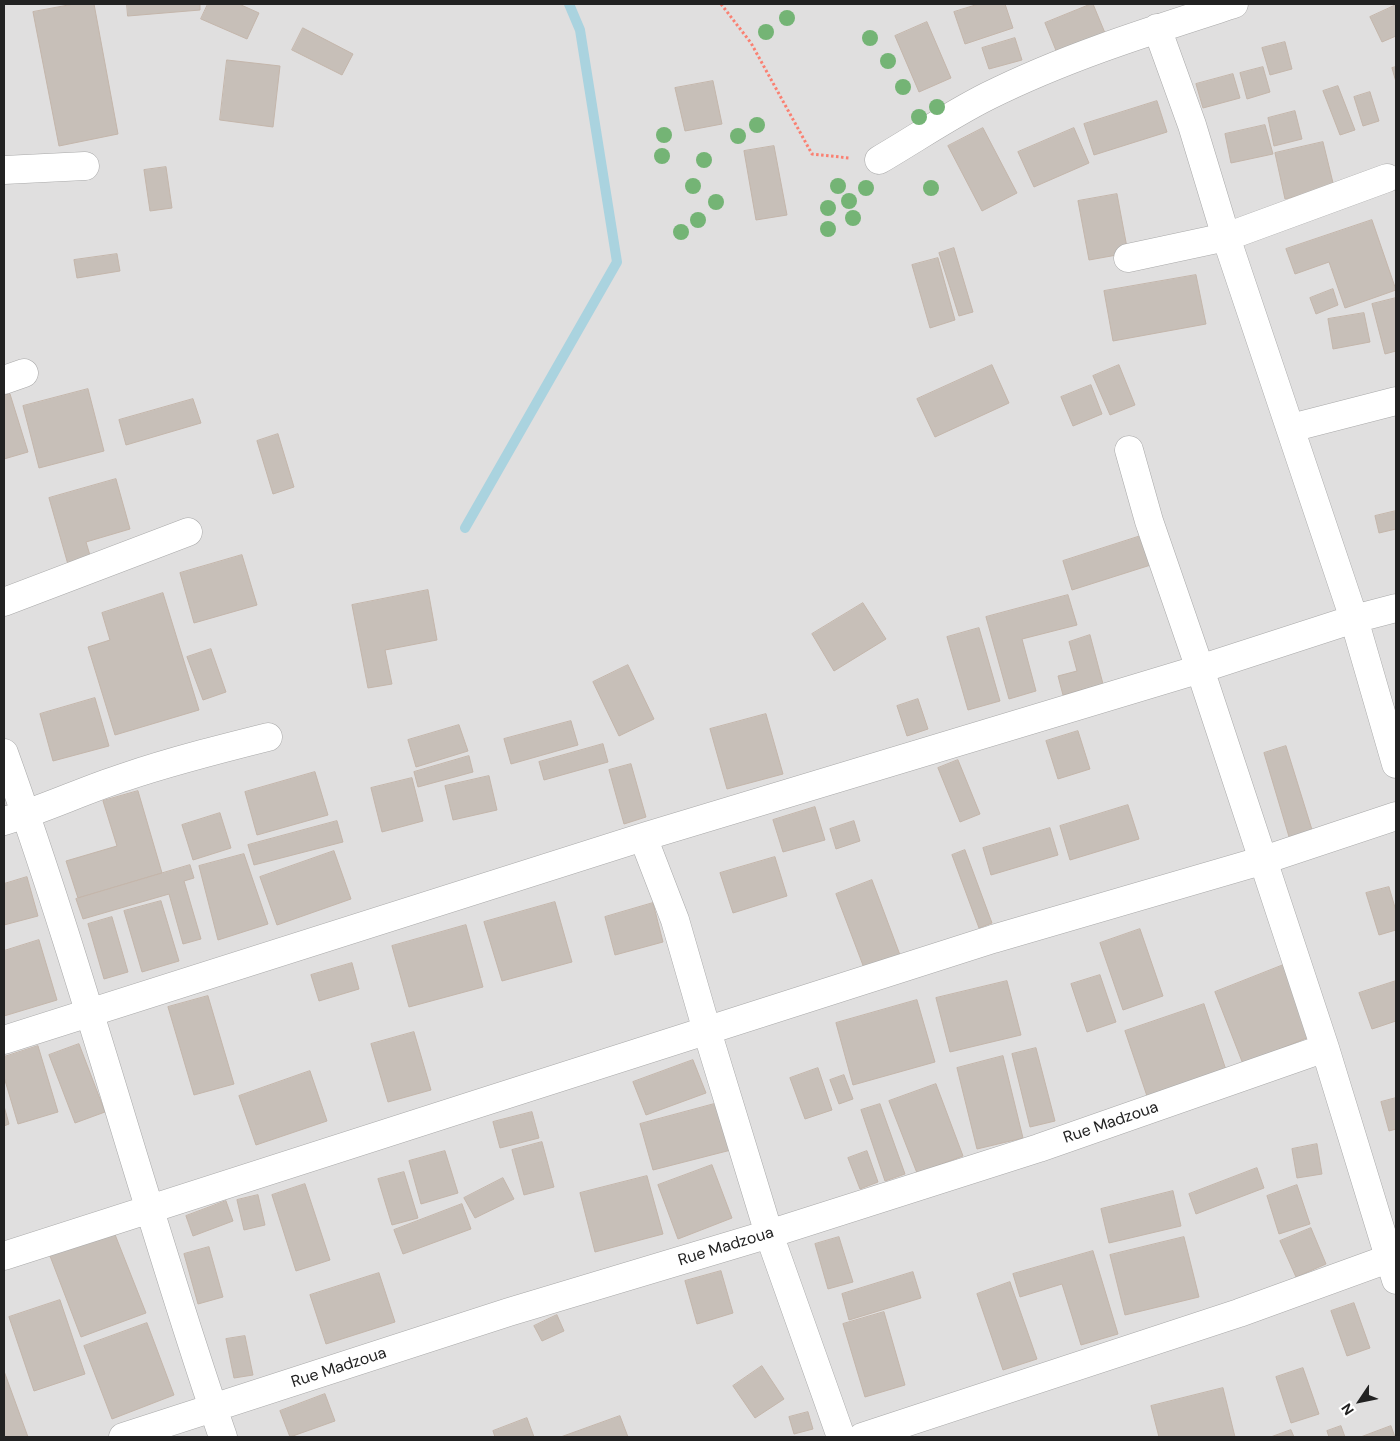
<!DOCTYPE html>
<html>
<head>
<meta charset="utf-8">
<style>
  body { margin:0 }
  #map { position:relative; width:1400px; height:1441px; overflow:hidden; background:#f2efe9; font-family:"DM Sans",sans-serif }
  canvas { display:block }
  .frame { position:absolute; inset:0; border:5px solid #222; pointer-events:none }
  .north { position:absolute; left:1335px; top:1376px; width:50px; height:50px; -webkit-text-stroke:4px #fff; paint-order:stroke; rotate:236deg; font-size:14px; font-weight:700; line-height:20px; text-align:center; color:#222 }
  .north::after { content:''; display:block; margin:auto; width:18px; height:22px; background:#222; clip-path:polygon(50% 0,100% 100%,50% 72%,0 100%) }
</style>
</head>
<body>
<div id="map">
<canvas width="1400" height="1441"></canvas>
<div class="frame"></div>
<div class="north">N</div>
</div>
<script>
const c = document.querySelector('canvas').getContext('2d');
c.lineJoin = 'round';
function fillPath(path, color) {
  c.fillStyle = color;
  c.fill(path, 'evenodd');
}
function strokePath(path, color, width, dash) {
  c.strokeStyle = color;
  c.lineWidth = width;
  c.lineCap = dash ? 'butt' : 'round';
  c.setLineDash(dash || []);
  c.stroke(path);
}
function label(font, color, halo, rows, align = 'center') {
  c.font = font + ' "DM Sans",sans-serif';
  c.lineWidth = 5;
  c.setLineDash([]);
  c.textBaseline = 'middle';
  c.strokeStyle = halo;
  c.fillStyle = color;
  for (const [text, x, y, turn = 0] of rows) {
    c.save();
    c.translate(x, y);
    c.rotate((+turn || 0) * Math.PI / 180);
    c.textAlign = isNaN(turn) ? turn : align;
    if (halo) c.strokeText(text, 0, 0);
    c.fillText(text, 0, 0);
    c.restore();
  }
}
fillPath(new Path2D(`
  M 4,4 L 1396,4 L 1396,1437 L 4,1437 Z`), '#e0dfdf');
strokePath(new Path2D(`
  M 465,528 L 617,262 L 580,30 L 569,4`), '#aad3df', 10);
const building = new Path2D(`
  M 74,4 L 94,4 L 118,134 L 59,146 L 33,12 Z
  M 127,4 L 200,4 L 200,10 L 128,16 Z
  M 208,4 L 239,4 L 259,13 L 247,39 L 201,19 Z
  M 979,4 L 1005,4 L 1013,28 L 965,44 L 954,12 Z
  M 1091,4 L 1093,4 L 1105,33 L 1057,53 L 1045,23 Z
  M 1396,5 L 1396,36 L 1382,42 L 1370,17 Z
  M 927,22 L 951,78 L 919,92 L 895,36 Z
  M 303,28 L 353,54 L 342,75 L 292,50 Z
  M 1015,38 L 1022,60 L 989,69 L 982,48 Z
  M 1285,42 L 1292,69 L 1270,75 L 1262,48 Z
  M 227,60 L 280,66 L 273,127 L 220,120 Z
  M 1263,67 L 1270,92 L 1247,99 L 1240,73 Z
  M 1396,67 L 1396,82 L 1392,68 Z
  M 1233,74 L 1240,98 L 1203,108 L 1196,84 Z
  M 713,81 L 722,124 L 685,131 L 675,88 Z
  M 1338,86 L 1355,130 L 1340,135 L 1323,91 Z
  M 1370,92 L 1379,121 L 1363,126 L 1354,97 Z
  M 1157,101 L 1167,132 L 1094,155 L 1084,124 Z
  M 1295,111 L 1302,139 L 1274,146 L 1268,118 Z
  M 1265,125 L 1273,154 L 1231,163 L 1225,134 Z
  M 983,128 L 1017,193 L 982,211 L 948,146 Z
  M 1074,128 L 1089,163 L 1034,187 L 1018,152 Z
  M 1323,142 L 1334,187 L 1285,199 L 1275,153 Z
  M 774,146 L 787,215 L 756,220 L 744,151 Z
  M 166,167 L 172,208 L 150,211 L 144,170 Z
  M 1117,194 L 1128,253 L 1089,260 L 1078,201 Z
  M 1372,220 L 1396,290 L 1345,308 L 1329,262 L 1295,274 L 1286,249 Z
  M 954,248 L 973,312 L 959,316 L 939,253 Z
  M 117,254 L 120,271 L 77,278 L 74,260 Z
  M 938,258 L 955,320 L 930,328 L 912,265 Z
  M 1196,275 L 1206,324 L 1113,341 L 1104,291 Z
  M 1333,289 L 1338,305 L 1316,314 L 1310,298 Z
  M 1396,298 L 1396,351 L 1385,354 L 1372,304 Z
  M 1364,313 L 1370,342 L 1333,349 L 1328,319 Z
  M 992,365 L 1009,403 L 935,437 L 917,399 Z
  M 1119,365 L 1135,405 L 1110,415 L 1093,376 Z
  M 1091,385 L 1102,414 L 1073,426 L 1061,397 Z
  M 88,389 L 104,451 L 39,468 L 23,406 Z
  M 10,394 L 28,452 L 4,459 L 4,396 Z
  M 193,399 L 201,423 L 126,445 L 119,420 Z
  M 278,434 L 294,487 L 273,494 L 257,441 Z
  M 116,479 L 130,529 L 86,542 L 92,562 L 69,568 L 49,498 Z
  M 1396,511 L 1396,529 L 1379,533 L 1375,516 Z
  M 1147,534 L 1157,563 L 1072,590 L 1063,561 Z
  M 242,555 L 257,605 L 194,623 L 180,573 Z
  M 428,590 L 437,640 L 385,650 L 392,684 L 368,688 L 352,605 Z
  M 163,593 L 199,710 L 115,735 L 88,647 L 110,640 L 102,613 Z
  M 1068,595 L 1077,625 L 1022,639 L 1036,691 L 1009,699 L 986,617 Z
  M 863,603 L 886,639 L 834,671 L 812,634 Z
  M 979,628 L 1000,701 L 968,710 L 947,637 Z
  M 1090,635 L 1103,684 L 1063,695 L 1058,676 L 1077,671 L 1069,642 Z
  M 211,649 L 226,692 L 203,700 L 187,657 Z
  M 628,665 L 654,719 L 619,736 L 593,682 Z
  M 95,698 L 109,746 L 53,761 L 40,714 Z
  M 918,699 L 928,729 L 907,736 L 897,706 Z
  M 766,714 L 783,774 L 727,789 L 710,729 Z
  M 571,721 L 578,745 L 511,764 L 504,739 Z
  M 459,725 L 468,751 L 416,767 L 408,740 Z
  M 1078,731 L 1090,769 L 1058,779 L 1046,741 Z
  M 603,744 L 608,762 L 544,780 L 539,762 Z
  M 1286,746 L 1313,833 L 1290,840 L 1264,753 Z
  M 469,756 L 473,772 L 418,787 L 414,772 Z
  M 958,760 L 980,814 L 960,822 L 938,768 Z
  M 631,764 L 646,817 L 624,824 L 609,770 Z
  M 315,772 L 328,815 L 257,835 L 245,792 Z
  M 489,776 L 497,810 L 453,820 L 445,786 Z
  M 412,778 L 423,821 L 382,832 L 371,788 Z
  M 138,791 L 162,873 L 78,898 L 66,861 L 117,846 L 103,801 Z
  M 1128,805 L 1139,839 L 1070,860 L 1060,826 Z
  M 815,807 L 825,840 L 783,852 L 773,820 Z
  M 220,813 L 231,848 L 193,860 L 182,825 Z
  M 337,821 L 343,842 L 254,865 L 248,845 Z
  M 854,821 L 860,841 L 836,849 L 830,829 Z
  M 1050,828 L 1058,855 L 991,875 L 983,848 Z
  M 965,850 L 992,923 L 979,928 L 952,855 Z
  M 334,851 L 351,899 L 277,925 L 260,877 Z
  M 244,854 L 268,924 L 218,940 L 199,866 Z
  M 775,857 L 787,896 L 733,913 L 720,873 Z
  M 190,865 L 194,878 L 184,881 L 201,939 L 183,944 L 169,894 L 83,919 L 76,899 Z
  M 27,877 L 38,916 L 4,925 L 4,884 Z
  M 872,880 L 900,955 L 864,968 L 836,894 Z
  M 1389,887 L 1396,911 L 1396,930 L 1379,935 L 1366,893 Z
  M 161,901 L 179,961 L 142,972 L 124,911 Z
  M 555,902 L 572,962 L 502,981 L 484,922 Z
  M 653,903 L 663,942 L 615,955 L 605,917 Z
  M 112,917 L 128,972 L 104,979 L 88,924 Z
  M 466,925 L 483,987 L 409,1007 L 392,946 Z
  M 1140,929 L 1163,996 L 1123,1010 L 1100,943 Z
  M 39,940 L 57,1000 L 4,1016 L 4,951 Z
  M 352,963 L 359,989 L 319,1001 L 311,975 Z
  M 1286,964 L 1314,1035 L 1243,1064 L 1215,992 Z
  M 1100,975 L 1116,1022 L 1087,1032 L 1071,984 Z
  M 1007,981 L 1021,1035 L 950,1052 L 936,998 Z
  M 1396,981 L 1396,1021 L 1372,1029 L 1359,993 Z
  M 208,996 L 234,1084 L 194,1095 L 168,1007 Z
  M 917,1000 L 935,1062 L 853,1085 L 836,1023 Z
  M 1204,1004 L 1227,1073 L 1148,1099 L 1125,1031 Z
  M 414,1032 L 431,1090 L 388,1102 L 371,1044 Z
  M 79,1044 L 105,1112 L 75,1123 L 49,1055 Z
  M 38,1046 L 58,1112 L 18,1124 L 4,1077 L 4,1057 Z
  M 1036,1048 L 1055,1121 L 1030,1127 L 1012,1054 Z
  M 1003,1056 L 1023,1138 L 977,1149 L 957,1068 Z
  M 693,1060 L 706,1093 L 646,1115 L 633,1082 Z
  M 818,1068 L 832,1110 L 805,1119 L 790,1078 Z
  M 310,1071 L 327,1121 L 256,1145 L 239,1096 Z
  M 844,1075 L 853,1099 L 839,1104 L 830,1080 Z
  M 936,1084 L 963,1156 L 917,1173 L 889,1101 Z
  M 1396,1098 L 1396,1129 L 1389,1131 L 1381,1102 Z
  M 718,1103 L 731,1150 L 653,1170 L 640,1124 Z
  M 880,1104 L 905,1174 L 885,1181 L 861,1110 Z
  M 4,1106 L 9,1124 L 4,1126 Z
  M 532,1112 L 539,1138 L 500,1148 L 493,1122 Z
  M 542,1142 L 554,1187 L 524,1195 L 512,1150 Z
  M 1317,1144 L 1322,1174 L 1297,1178 L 1292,1149 Z
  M 445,1151 L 458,1193 L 421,1204 L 409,1161 Z
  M 867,1151 L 878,1182 L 860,1189 L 848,1158 Z
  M 712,1165 L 732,1218 L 678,1239 L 658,1185 Z
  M 1257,1168 L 1264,1188 L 1196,1214 L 1189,1194 Z
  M 404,1172 L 418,1218 L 392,1225 L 378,1179 Z
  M 647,1176 L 663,1234 L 595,1252 L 580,1193 Z
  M 503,1178 L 514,1199 L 475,1218 L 464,1198 Z
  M 305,1184 L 330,1260 L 296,1271 L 272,1195 Z
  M 1297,1185 L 1310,1224 L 1279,1234 L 1267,1196 Z
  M 1173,1191 L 1181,1226 L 1109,1243 L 1101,1209 Z
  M 258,1195 L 265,1225 L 244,1230 L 237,1200 Z
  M 226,1201 L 233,1221 L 193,1236 L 186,1216 Z
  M 462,1204 L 471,1229 L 403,1254 L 394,1230 Z
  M 1311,1228 L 1326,1264 L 1296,1277 L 1280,1241 Z
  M 114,1232 L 146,1313 L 81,1337 L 50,1256 Z
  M 839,1237 L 853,1282 L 828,1289 L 815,1244 Z
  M 1184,1237 L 1199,1297 L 1125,1315 L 1110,1255 Z
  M 209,1247 L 223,1297 L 198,1304 L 184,1254 Z
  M 1093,1251 L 1118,1334 L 1081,1345 L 1062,1284 L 1020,1297 L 1013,1274 Z
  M 721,1271 L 733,1313 L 697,1324 L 685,1281 Z
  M 913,1272 L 921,1298 L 849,1320 L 842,1294 Z
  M 379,1273 L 395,1322 L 326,1344 L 310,1295 Z
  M 1010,1282 L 1037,1359 L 1003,1370 L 977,1294 Z
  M 60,1300 L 85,1374 L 34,1391 L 9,1317 Z
  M 1354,1303 L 1370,1348 L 1347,1356 L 1331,1311 Z
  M 884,1312 L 905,1385 L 865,1397 L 843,1324 Z
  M 557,1315 L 564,1331 L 542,1341 L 534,1326 Z
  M 147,1323 L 174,1395 L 112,1419 L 84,1346 Z
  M 245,1336 L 253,1375 L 234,1378 L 226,1339 Z
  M 762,1366 L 784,1399 L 755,1418 L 733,1386 Z
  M 1303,1368 L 1319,1414 L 1291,1423 L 1276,1377 Z
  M 4,1371 L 28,1437 L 4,1437 Z
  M 1223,1388 L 1235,1437 L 1159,1437 L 1151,1406 Z
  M 325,1394 L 335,1421 L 290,1437 L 280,1411 Z
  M 808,1412 L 813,1429 L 794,1434 L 789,1417 Z
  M 620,1416 L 628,1437 L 561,1437 Z
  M 527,1418 L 534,1437 L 495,1437 L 493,1431 Z
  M 1341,1426 L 1345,1437 L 1329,1437 L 1327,1431 Z
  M 1391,1426 L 1395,1437 L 1361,1437 Z
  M 1291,1430 L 1294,1437 L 1271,1437 Z`);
fillPath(building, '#c7bfb8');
strokePath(building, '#c4b6ab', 1);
const minor = new Path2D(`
  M 1157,28 L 1192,125 L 1226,237 L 1354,619 L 1396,764
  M 879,160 C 915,139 950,115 988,96 C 1066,57 1150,31 1234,4
  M 4,170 L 85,166
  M 1128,258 L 1226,237 L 1387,178
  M 4,380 L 24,373
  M 1291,428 L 1396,401
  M 1129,450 L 1149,521 L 1200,669 L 1325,1048 L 1396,1280
  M 4,602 L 188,532
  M 4,753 C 85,978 145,1211 223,1437
  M 4,821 C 45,809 84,790 125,777 C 172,761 220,749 268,737
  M 643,837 L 675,920 L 707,1031 L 769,1234 L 841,1437
  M 4,1040 L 643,837 L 1200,669 L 1354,619 L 1396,608
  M 4,1256 L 477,1104 L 993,939 L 1264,860 L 1396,816
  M 123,1437 L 509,1312 L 769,1234 L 1039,1148 L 1325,1048
  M 862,1437 L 1239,1313 L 1396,1256`);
strokePath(minor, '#a9a9a9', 29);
strokePath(new Path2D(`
  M 721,4 L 751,43 L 812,154 L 849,158`), '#fa8072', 3, [2.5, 2.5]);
strokePath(minor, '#fff', 28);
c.fillStyle = '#74b475';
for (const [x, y] of [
  [787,18],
  [766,32],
  [870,38],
  [888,61],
  [903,87],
  [937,107],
  [919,117],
  [757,125],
  [664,135],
  [738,136],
  [662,156],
  [704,160],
  [693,186],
  [838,186],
  [866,188],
  [931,188],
  [849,201],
  [716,202],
  [828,208],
  [853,218],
  [698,220],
  [828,229],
  [681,232]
]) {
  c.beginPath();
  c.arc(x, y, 8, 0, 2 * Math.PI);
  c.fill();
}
label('16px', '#222', '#fff', [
  ["Rue Madzoua",1111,1123,-19],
  ["Rue Madzoua",726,1247,-17],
  ["Rue Madzoua",339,1368,-18]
]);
</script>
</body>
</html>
